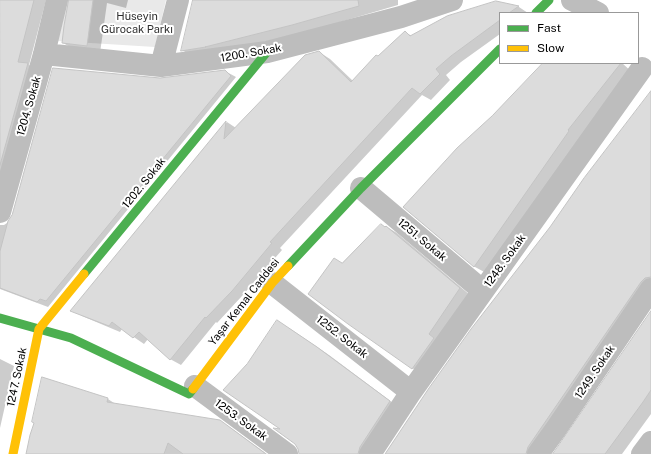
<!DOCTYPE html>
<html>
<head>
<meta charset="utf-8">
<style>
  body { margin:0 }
  #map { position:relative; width:651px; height:454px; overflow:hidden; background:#fff; font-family:"Public Sans",sans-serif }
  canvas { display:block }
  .legend { position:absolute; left:499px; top:12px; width:140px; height:52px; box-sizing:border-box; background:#fff; border:1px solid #999; margin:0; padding:5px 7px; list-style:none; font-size:12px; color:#000 }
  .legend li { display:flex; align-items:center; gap:8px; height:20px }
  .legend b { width:20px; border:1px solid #999 }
</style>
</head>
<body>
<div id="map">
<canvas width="651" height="454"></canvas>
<ul class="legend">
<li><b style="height:5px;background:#4caf50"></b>Fast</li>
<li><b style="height:5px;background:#ffc107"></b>Slow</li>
</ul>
</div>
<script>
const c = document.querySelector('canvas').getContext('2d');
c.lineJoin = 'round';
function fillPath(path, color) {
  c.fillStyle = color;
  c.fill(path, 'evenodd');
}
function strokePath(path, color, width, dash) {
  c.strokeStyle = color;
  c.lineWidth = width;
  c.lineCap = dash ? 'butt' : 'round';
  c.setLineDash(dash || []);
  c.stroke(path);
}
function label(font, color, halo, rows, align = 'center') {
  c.font = font + ' "Public Sans",sans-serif';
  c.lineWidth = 4;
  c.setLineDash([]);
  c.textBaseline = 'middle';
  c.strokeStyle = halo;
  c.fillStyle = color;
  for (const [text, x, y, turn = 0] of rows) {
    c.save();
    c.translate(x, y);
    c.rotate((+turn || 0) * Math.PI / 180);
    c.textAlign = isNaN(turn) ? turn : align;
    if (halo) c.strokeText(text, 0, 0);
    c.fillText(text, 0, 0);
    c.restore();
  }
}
fillPath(new Path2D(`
  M 68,0 L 166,0 L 155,47 L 58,41 Z`), '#e9e9e9');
fillPath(new Path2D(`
  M 0,0 L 46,0 L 29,65 L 39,71 L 0,209 Z
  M 70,0 L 128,0 L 126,8 L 107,3 L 100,53 L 77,51 L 63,43 Z
  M 194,0 L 398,0 L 398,5 L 306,32 L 195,58 L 182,50 Z
  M 496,2 L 519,7 L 528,13 L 500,13 L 500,34 L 461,62 L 446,75 L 450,80 L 431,100 L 422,95 L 280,248 L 282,250 L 242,296 L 217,323 L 216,322 L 181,365 L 170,359 L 148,339 L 144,344 L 122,329 L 120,332 L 82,316 L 72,310 L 227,122 L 236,128 L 319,52 L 330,59 L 353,81 L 405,32 L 412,36 Z
  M 544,63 L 622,63 L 633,73 L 488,274 L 475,267 L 405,207 Z
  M 225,71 L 236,77 L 48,307 L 0,289 L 0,225 L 4,225 L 10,221 L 160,79 Z
  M 651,109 L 651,290 L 539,454 L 386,454 Z
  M 387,227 L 397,233 L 470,295 L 423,374 L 412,368 L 343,264 Z
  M 651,313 L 651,414 L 622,454 L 554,454 Z
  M 289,328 L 329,355 L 401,409 L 371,454 L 300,454 L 300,449 L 285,431 Z
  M 0,359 L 14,366 L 0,428 Z
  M 43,378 L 108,399 L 117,405 L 219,421 L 231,428 L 267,454 L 27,454 L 35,423 Z`), '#0003');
const building = new Path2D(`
  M 0,0 L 34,0 L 18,62 L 28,63 L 0,165 Z
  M 69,0 L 93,0 L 87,46 L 62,43 L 64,26 Z
  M 193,0 L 358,0 L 359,6 L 292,25 L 205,47 L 206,47 L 181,51 Z
  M 496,1 L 519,6 L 509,13 L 500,13 L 500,20 L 451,56 L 436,69 L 440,74 L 420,94 L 412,88 L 270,242 L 272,243 L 232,291 L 206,318 L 205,317 L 170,360 L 139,332 L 133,338 L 112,322 L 109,326 L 70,311 L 226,121 L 224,139 L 305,55 L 319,51 L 351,82 L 376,55 L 378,56 L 405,31 L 410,36 L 447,16 Z
  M 543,63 L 621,63 L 568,130 L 569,131 L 474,267 L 403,207 L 457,148 L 492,116 Z
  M 53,68 L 160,78 L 225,70 L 231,76 L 46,301 L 40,299 L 37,302 L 0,288 L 0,251 L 8,221 L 12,215 Z
  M 651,91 L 651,277 L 645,278 L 641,282 L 528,447 L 526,454 L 385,454 L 429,388 L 471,329 L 550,227 L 584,178 Z
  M 381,224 L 385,227 L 386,226 L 460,288 L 429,334 L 434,338 L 412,369 L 348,324 L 308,294 L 334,258 L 342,263 Z
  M 651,311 L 651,390 L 643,402 L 605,454 L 553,454 Z
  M 277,320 L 317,347 L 390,401 L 360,447 L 358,454 L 299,454 L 298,449 L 295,444 L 273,428 L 280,429 L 223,390 L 247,364 Z
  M 42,377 L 108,398 L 107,402 L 220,420 L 266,454 L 183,454 L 168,443 L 164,454 L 26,454 L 30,435 L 34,423 L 32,422 Z`);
fillPath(building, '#dcdcdc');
strokePath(building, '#c4c4c4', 1);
strokePath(new Path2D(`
  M 572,0 L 598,13
  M 44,54 L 161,66 L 267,52 L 401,17 L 452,0
  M 161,66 L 178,0
  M 361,188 L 483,291
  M 0,212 L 44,54 L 57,0
  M 272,283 L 411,392
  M 195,386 L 287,454
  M 370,454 L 411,392 L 642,68
  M 538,454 L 556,429 L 651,289
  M 642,454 L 651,442`), '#bdbdbd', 22);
strokePath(new Path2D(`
  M 536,13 L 549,0
  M 288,266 L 361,188 L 500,49
  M 84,274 L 267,52
  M 0,318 L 71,338 L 189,394 L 193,389`), '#4caf50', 9);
strokePath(new Path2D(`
  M 193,389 L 272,283 L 288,266
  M 13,454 L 39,329 L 84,274`), '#ffc107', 9);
label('11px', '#2e2e2e', '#fff', [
  ["Hüseyin",137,17],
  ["Gürocak Parkı",137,30]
]);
label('11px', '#000', '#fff', [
  ["1200. Sokak",251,53,-10],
  ["1204. Sokak",29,106,-74],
  ["1202. Sokak",144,183,-51],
  ["1251. Sokak",422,240,40],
  ["1248. Sokak",505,261,-54],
  ["Yaşar Kemal Caddesi",244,302,-52],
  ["1252. Sokak",342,337,38],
  ["1249. Sokak",595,372,-56],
  ["1247. Sokak",17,377,-78],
  ["1253. Sokak",241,420,36]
]);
</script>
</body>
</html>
